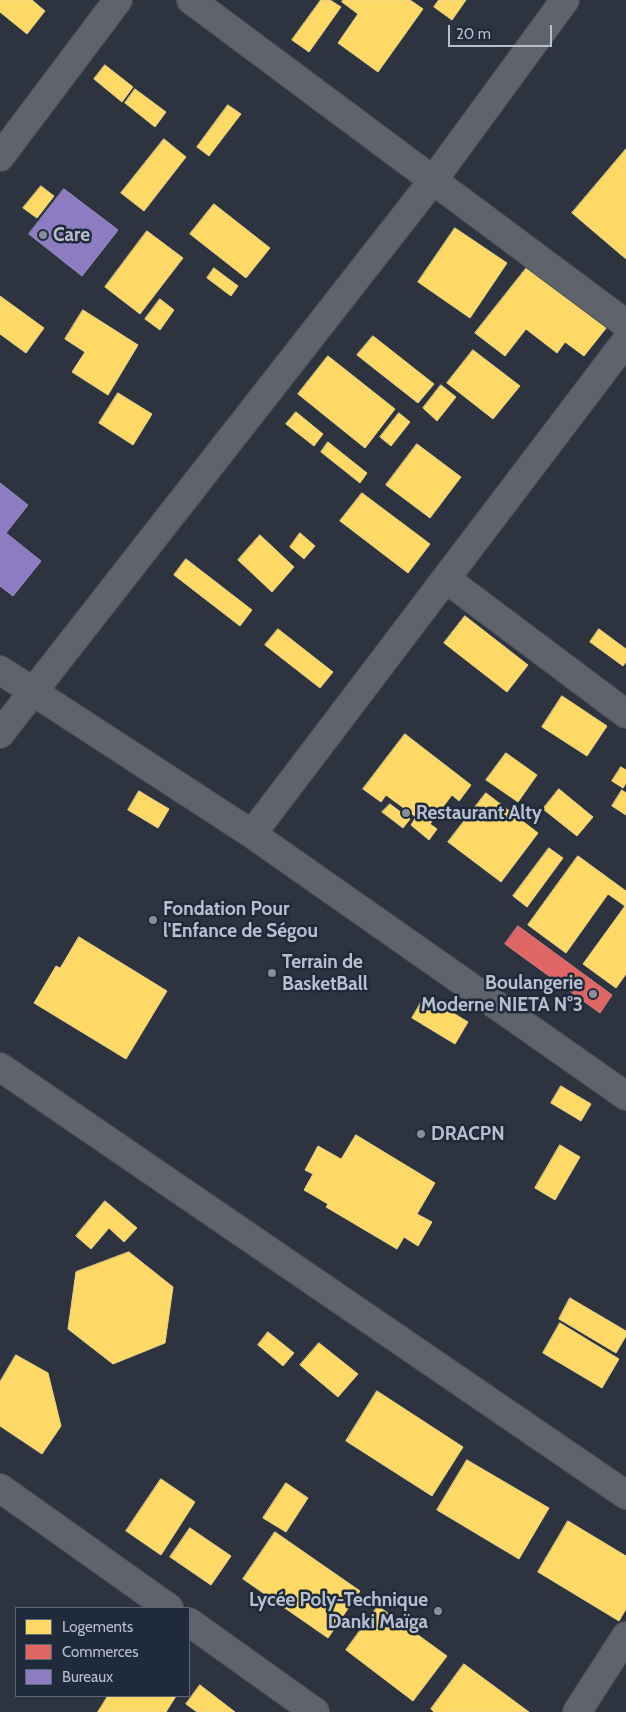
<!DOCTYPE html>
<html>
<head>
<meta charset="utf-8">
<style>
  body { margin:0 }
  #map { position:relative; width:626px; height:1712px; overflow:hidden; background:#2d343f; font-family:Cabin,sans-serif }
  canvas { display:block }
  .legend { position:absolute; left:15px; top:1607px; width:175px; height:90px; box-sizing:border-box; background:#1f2a3b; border:1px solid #5c6676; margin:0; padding:6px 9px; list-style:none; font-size:15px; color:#b8c0cf }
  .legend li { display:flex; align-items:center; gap:10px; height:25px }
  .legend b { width:25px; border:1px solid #5c6676 }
  .scale { position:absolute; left:448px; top:25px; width:104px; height:22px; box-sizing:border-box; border:2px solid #b8c0cf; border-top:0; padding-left:6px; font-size:15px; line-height:18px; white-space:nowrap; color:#b8c0cf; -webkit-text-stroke:4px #1f2a3b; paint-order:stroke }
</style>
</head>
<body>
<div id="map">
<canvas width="626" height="1712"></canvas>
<ul class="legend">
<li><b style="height:14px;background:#ffd966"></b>Logements</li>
<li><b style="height:14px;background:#e06666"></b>Commerces</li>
<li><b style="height:14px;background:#8e7cc3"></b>Bureaux</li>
</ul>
<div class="scale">20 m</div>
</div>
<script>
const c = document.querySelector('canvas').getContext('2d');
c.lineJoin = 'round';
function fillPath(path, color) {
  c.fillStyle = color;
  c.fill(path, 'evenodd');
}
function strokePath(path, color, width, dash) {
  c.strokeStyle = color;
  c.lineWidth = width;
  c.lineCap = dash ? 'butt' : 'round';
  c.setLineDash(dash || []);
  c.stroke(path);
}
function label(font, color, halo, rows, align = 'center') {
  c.font = font + ' Cabin,sans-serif';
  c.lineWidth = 5;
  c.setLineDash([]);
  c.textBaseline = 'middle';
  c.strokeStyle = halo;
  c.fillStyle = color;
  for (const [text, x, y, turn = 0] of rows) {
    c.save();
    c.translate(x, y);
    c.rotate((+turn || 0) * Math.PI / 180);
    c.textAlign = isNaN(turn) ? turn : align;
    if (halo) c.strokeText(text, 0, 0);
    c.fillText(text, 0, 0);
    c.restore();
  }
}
const homes = new Path2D(`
  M 0,0 L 32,0 L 45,11 L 27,34 L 0,12 Z
  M 321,0 L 330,0 L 341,7 L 309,52 L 292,40 Z
  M 343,0 L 410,0 L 423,9 L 378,72 L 338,43 L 358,14 L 342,2 Z
  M 439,0 L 466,0 L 452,20 L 434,7 Z
  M 105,65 L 133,87 L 122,102 L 94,79 Z
  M 135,89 L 166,112 L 155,127 L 125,103 Z
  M 228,105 L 241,114 L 209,156 L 197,147 Z
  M 164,139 L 186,157 L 144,211 L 121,193 Z
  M 626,149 L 626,259 L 572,213 Z
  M 41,186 L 54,196 L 37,218 L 23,208 Z
  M 214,204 L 270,248 L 246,278 L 190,234 Z
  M 455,228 L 507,263 L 470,318 L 418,282 Z
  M 147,231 L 183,258 L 140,314 L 105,287 Z
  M 532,261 L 611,322 L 584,356 L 565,342 L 557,353 L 526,329 L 505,356 L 475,333 Z
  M 214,268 L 238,286 L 231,296 L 207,278 Z
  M 0,296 L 44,328 L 26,353 L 0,334 Z
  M 160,299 L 174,310 L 160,330 L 145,319 Z
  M 83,310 L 138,345 L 108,395 L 72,372 L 85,352 L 65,339 Z
  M 373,336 L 434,384 L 418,403 L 357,355 Z
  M 473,350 L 520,386 L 493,419 L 447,383 Z
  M 328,356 L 395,409 L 365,448 L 298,394 Z
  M 441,385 L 456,397 L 437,421 L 423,408 Z
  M 118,393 L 152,414 L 133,445 L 99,423 Z
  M 296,412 L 323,434 L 314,446 L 286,424 Z
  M 399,413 L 410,422 L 391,446 L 380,437 Z
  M 328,442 L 367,473 L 360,483 L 321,452 Z
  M 417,444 L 461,477 L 430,518 L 386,485 Z
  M 362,493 L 430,544 L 408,573 L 340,521 Z
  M 300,533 L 315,546 L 304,559 L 290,547 Z
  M 260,535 L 294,567 L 272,592 L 238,560 Z
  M 186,559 L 252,610 L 240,626 L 174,575 Z
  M 465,616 L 528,665 L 507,692 L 444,643 Z
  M 278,629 L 333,672 L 320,688 L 265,645 Z
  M 599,629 L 626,649 L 626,662 L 623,666 L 590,642 Z
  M 562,696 L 607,726 L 587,756 L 542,727 Z
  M 405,734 L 471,785 L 459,801 L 452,795 L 430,824 L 437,829 L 429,840 L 411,825 L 416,817 L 386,795 L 381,802 L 363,789 Z
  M 506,753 L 537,775 L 518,802 L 486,780 Z
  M 621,767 L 626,770 L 626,783 L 623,788 L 612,781 Z
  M 559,789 L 593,817 L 577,836 L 543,809 Z
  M 622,790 L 626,793 L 626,815 L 612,806 Z
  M 139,791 L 169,809 L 158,828 L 128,810 Z
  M 486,793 L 538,833 L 501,882 L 448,842 Z
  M 390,804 L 410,819 L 403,828 L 382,812 Z
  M 549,848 L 563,858 L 527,907 L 513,896 Z
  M 578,856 L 626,891 L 626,974 L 616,988 L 583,964 L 625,906 L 608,894 L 566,953 L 528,925 Z
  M 79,937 L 167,991 L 126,1059 L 34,1003 L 56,966 L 60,968 Z
  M 425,996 L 468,1022 L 455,1044 L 412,1018 Z
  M 561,1086 L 591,1104 L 581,1121 L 551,1103 Z
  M 356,1135 L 435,1183 L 417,1214 L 432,1222 L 418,1246 L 404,1237 L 397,1249 L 326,1207 L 328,1204 L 304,1190 L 313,1174 L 305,1170 L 318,1146 L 341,1159 Z
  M 560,1145 L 580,1157 L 555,1200 L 535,1188 Z
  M 105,1201 L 137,1228 L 124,1242 L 109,1228 L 91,1249 L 76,1236 Z
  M 129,1252 L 173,1287 L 165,1343 L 113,1364 L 68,1329 L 76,1272 Z
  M 570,1298 L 626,1331 L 626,1336 L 616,1353 L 559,1319 Z
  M 560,1323 L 619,1359 L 602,1388 L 543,1353 Z
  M 268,1332 L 294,1353 L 283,1366 L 258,1345 Z
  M 319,1343 L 358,1374 L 338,1397 L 300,1365 Z
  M 16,1355 L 48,1373 L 61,1426 L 42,1454 L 0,1426 L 0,1382 Z
  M 377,1391 L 463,1447 L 432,1496 L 346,1441 Z
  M 467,1460 L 549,1508 L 519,1559 L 437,1510 Z
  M 161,1479 L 195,1502 L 161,1555 L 126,1531 Z
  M 286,1483 L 308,1498 L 286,1532 L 263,1518 Z
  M 568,1521 L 626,1556 L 626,1609 L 619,1621 L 538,1572 Z
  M 190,1528 L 231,1556 L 211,1585 L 170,1557 Z
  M 275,1532 L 360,1591 L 328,1638 L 243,1579 Z
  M 378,1606 L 447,1656 L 413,1701 L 346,1650 Z
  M 464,1664 L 529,1712 L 434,1712 L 431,1709 Z
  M 200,1685 L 235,1712 L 197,1712 L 186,1704 Z
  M 108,1696 L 176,1696 L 166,1712 L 98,1712 Z`);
fillPath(homes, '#ffd966');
strokePath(homes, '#ead286', 1);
const shops = new Path2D(`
  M 518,926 L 612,995 L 600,1013 L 505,944 Z`);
fillPath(shops, '#e06666');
strokePath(shops, '#d48186', 1);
const offices = new Path2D(`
  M 64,189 L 118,230 L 82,276 L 29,234 Z
  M 0,483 L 28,505 L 6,533 L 41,561 L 13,596 L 0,586 Z`);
fillPath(offices, '#8e7cc3');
strokePath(offices, '#9b90c7', 1);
const street = new Path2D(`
  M 191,0 L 626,324
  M 0,157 L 118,0
  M 446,579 L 626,714
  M 0,670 L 252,834 L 626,1096
  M 0,734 L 434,179 L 565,0
  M 252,834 L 626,341
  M 0,1067 L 626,1495
  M 0,1488 L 169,1608
  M 189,1622 L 315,1712
  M 577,1712 L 626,1636`);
strokePath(street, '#4a4f57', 30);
strokePath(street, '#5e636c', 28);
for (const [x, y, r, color] of [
  [43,235,5,"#878f9d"],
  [406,813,5,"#878f9d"],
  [153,920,5,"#878f9d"],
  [272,973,5,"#878f9d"],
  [593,994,5,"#878f9d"],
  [421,1134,5,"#878f9d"],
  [438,1611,5,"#878f9d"]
]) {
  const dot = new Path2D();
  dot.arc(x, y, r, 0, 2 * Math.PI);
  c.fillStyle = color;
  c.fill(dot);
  strokePath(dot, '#1f2a3b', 2);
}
label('bold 19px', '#b8c0cf', '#1f2a3b', [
  ["Care",53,235],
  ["Restaurant Alty",416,813],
  ["Fondation Pour",163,909],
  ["l'Enfance de Ségou",163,931],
  ["Terrain de",282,962],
  ["BasketBall",282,984],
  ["Boulangerie",583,983,"right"],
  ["Moderne NIETA N°3",583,1005,"right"],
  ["DRACPN",431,1134],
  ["Lycée Poly-Technique",428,1600,"right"],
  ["Danki Maïga",428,1622,"right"]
], 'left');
</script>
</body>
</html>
